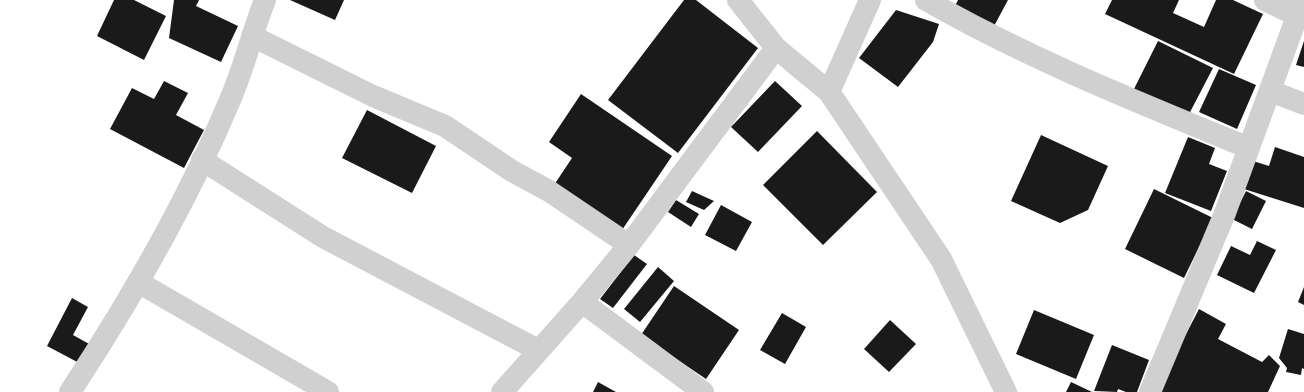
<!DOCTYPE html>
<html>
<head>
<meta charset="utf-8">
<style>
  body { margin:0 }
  canvas { display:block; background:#fff }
</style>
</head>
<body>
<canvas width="1304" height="392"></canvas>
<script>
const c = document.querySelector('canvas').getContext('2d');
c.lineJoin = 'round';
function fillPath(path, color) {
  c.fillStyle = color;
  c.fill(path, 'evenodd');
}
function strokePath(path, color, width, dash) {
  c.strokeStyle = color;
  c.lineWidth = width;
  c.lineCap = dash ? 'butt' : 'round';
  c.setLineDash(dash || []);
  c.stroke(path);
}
fillPath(new Path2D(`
  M 114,0 L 134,0 L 166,16 L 144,60 L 97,36 Z
  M 174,0 L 199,0 L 196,6 L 238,26 L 221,62 L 169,38 Z
  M 290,0 L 344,0 L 335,20 Z
  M 684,0 L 696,0 L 758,48 L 678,153 L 608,100 Z
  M 958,0 L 1008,0 L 993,28 L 954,8 Z
  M 1112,0 L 1179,0 L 1173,13 L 1204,27 L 1216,0 L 1233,0 L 1263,14 L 1234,74 L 1105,14 Z
  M 896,10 L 939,24 L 933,42 L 898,87 L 859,58 Z
  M 1158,41 L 1213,68 L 1188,116 L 1134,89 Z
  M 1304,41 L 1304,67 L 1296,65 Z
  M 1219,69 L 1256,85 L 1237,129 L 1199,112 Z
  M 164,81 L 188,93 L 176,115 L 204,130 L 184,168 L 110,129 L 132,88 L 154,99 Z
  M 775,81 L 802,106 L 758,152 L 731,127 Z
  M 581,94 L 672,156 L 620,233 L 552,188 L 572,158 L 549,142 Z
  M 367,110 L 436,146 L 412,193 L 342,158 Z
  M 817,131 L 877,192 L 823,245 L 763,185 Z
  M 1041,135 L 1108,166 L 1088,210 L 1060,223 L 1011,201 Z
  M 1188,137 L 1215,148 L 1209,164 L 1227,171 L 1211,211 L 1165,193 Z
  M 1275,147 L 1304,157 L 1304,208 L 1244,189 L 1253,161 L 1269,166 Z
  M 1154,189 L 1213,218 L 1184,278 L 1125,249 Z
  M 692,191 L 714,201 L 704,210 L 686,202 Z
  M 1246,191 L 1266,201 L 1252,229 L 1232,219 Z
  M 676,200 L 699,214 L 691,227 L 668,212 Z
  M 721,205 L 752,222 L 736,251 L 705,235 Z
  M 1257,241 L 1276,250 L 1254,293 L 1217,275 L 1231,246 L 1250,255 Z
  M 634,255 L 647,264 L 613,308 L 600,299 Z
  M 658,267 L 674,281 L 640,322 L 624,309 Z
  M 674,286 L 739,330 L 706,379 L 641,335 Z
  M 1304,287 L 1304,305 L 1298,302 Z
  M 72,298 L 88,307 L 73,335 L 91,345 L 81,364 L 47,346 Z
  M 1199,309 L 1226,324 L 1218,339 L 1262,362 L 1269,355 L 1280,366 L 1268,392 L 1156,392 Z
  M 1034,310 L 1094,335 L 1076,379 L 1016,354 Z
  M 782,313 L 806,327 L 785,364 L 760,350 Z
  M 890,320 L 916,344 L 889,372 L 864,349 Z
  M 1288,329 L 1304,334 L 1304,369 L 1302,368 L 1301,375 L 1286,372 L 1287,368 L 1279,358 Z
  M 1112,345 L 1149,360 L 1137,392 L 1126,392 L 1118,389 L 1117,392 L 1094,391 Z
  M 598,382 L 616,392 L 593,392 Z
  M 1071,382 L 1092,392 L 1066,392 Z`), '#1a1a1a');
strokePath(new Path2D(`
  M 738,0 L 776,48 L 829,92 L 941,259 L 1006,392
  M 926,0 C 1029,59 1140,103 1249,148
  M 1265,0 L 1298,16
  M 252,36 L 373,96 L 445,126 L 512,171 L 549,191 L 629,245
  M 1270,91 L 1304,104
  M 829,92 L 870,0
  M 202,160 L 323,237 L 538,350
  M 138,282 L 328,392
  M 582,302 L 703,392
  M 70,392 C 131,299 187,203 230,100 C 244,68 252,33 265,0
  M 502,392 L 582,302 L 629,245 L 776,48
  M 1150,392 L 1225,213 L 1303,0`), '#d0d0d0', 22);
</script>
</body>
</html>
